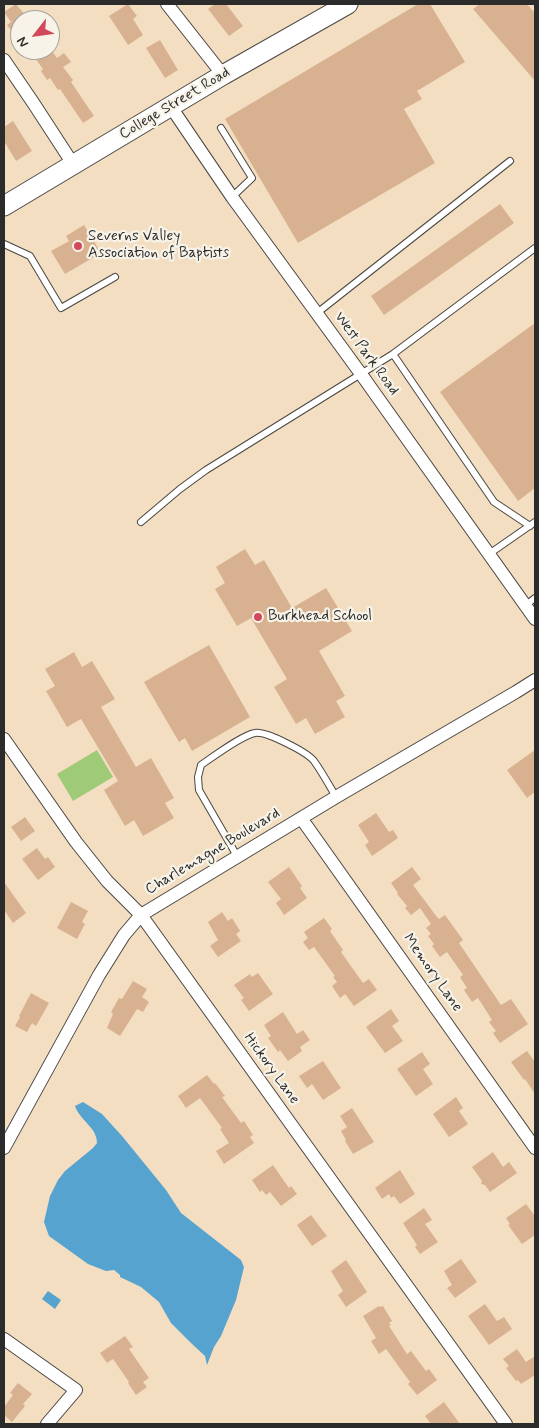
<!DOCTYPE html>
<html>
<head>
<meta charset="utf-8">
<style>
  body { margin:0 }
  #map { position:relative; width:539px; height:1428px; overflow:hidden; background:#f3dec2; font-family:Mynerve,sans-serif }
  canvas { display:block }
  .frame { position:absolute; inset:0; border:5px solid #2b2b2b; pointer-events:none }
  .north { position:absolute; left:10px; top:10px; width:50px; height:50px; box-sizing:border-box; background:#f7f3e8; border:1px solid #a5a39c; border-radius:50%; rotate:240deg; font-size:14px; font-weight:700; line-height:20px; text-align:center; color:#2b2b2b }
  .north::after { content:''; display:block; margin:auto; width:18px; height:22px; background:#d1495b; clip-path:polygon(50% 0,100% 100%,50% 72%,0 100%) }
</style>
</head>
<body>
<div id="map">
<canvas width="539" height="1428"></canvas>
<div class="frame"></div>
<div class="north">N</div>
</div>
<script>
const c = document.querySelector('canvas').getContext('2d');
c.lineJoin = 'round';
function fillPath(path, color) {
  c.fillStyle = color;
  c.fill(path, 'evenodd');
}
function strokePath(path, color, width, dash) {
  c.strokeStyle = color;
  c.lineWidth = width;
  c.lineCap = dash ? 'butt' : 'round';
  c.setLineDash(dash || []);
  c.stroke(path);
}
function label(font, color, halo, rows, align = 'center') {
  c.font = font + ' Mynerve,sans-serif';
  c.lineWidth = 4.5;
  c.setLineDash([]);
  c.textBaseline = 'middle';
  c.strokeStyle = halo;
  c.fillStyle = color;
  for (const [text, x, y, turn = 0] of rows) {
    c.save();
    c.translate(x, y);
    c.rotate((+turn || 0) * Math.PI / 180);
    c.textAlign = isNaN(turn) ? turn : align;
    if (halo) c.strokeText(text, 0, 0);
    c.fillText(text, 0, 0);
    c.restore();
  }
}
fillPath(new Path2D(`
  M 97,750 L 113,777 L 73,801 L 57,774 Z`), '#9fcb78');
fillPath(new Path2D(`
  M 83,1102 L 102,1114 L 122,1136 L 166,1190 L 181,1213 L 241,1260 L 244,1267 L 236,1300 L 221,1336 L 214,1347 L 207,1365 L 205,1356 L 191,1343 L 171,1323 L 159,1302 L 141,1287 L 120,1277 L 120,1275 L 114,1270 L 106,1271 L 88,1264 L 49,1236 L 44,1222 L 50,1196 L 58,1180 L 65,1171 L 93,1148 L 97,1143 C 97,1127 80,1121 75,1106 Z
  M 48,1291 L 61,1300 L 55,1309 L 42,1299 Z`), '#55a3ce');
fillPath(new Path2D(`
  M 16,4 L 29,20 L 20,20 L 20,36 L 17,32 L 14,34 L 7,25 L 11,22 L 4,12 Z
  M 128,4 L 137,16 L 133,19 L 143,35 L 128,45 L 109,16 Z
  M 215,4 L 226,4 L 243,26 L 229,36 L 208,9 Z
  M 418,4 L 430,4 L 465,62 L 417,91 L 422,99 L 404,109 L 435,163 L 298,243 L 225,119 Z
  M 480,4 L 527,4 L 535,13 L 535,81 L 473,9 Z
  M 160,40 L 178,70 L 165,78 L 146,48 Z
  M 50,48 L 57,58 L 64,53 L 71,62 L 63,67 L 73,80 L 71,82 L 94,116 L 83,123 L 60,89 L 58,90 L 50,78 L 47,80 L 41,71 L 43,69 L 35,58 L 46,50 L 50,50 Z
  M 13,121 L 32,151 L 16,161 L 4,141 L 4,127 Z
  M 500,204 L 514,223 L 384,315 L 371,296 Z
  M 84,225 L 101,253 L 65,274 L 51,251 L 69,241 L 66,236 Z
  M 535,323 L 535,488 L 518,501 L 440,392 Z
  M 245,549 L 255,565 L 264,560 L 292,608 L 326,588 L 352,631 L 319,651 L 345,696 L 336,701 L 345,717 L 315,734 L 306,718 L 296,724 L 274,687 L 287,679 L 251,618 L 237,626 L 215,589 L 225,583 L 216,567 Z
  M 209,645 L 250,717 L 192,751 L 185,738 L 179,742 L 144,682 Z
  M 74,652 L 82,667 L 92,661 L 115,699 L 101,707 L 136,767 L 151,758 L 174,798 L 165,803 L 174,818 L 143,836 L 134,820 L 125,826 L 104,790 L 118,781 L 81,719 L 67,727 L 46,691 L 55,686 L 45,669 Z
  M 535,750 L 535,792 L 527,798 L 507,770 Z
  M 376,813 L 389,832 L 393,830 L 398,838 L 372,856 L 365,845 L 369,842 L 358,825 Z
  M 25,817 L 35,831 L 21,841 L 11,827 Z
  M 37,848 L 45,859 L 48,857 L 55,867 L 38,880 L 22,859 Z
  M 289,867 L 302,886 L 300,888 L 307,898 L 284,915 L 276,903 L 281,899 L 268,882 Z
  M 412,867 L 421,879 L 413,885 L 437,917 L 439,919 L 445,915 L 463,940 L 459,943 L 501,1005 L 511,999 L 528,1024 L 500,1043 L 493,1033 L 496,1031 L 489,1022 L 492,1020 L 478,998 L 472,1002 L 464,990 L 467,988 L 460,977 L 463,975 L 447,952 L 440,957 L 432,946 L 434,944 L 428,936 L 431,934 L 426,928 L 431,924 L 420,908 L 411,915 L 405,908 L 407,906 L 397,894 L 398,893 L 391,883 Z
  M 4,882 L 26,913 L 13,923 L 4,910 Z
  M 71,902 L 88,911 L 82,922 L 85,924 L 77,939 L 57,928 Z
  M 222,912 L 228,921 L 232,918 L 240,931 L 236,934 L 241,941 L 218,957 L 210,946 L 218,940 L 208,922 Z
  M 324,918 L 332,929 L 330,931 L 343,950 L 341,952 L 363,983 L 369,979 L 377,990 L 354,1006 L 345,994 L 340,998 L 332,986 L 337,982 L 333,977 L 335,976 L 314,947 L 309,950 L 303,942 L 308,938 L 304,932 Z
  M 258,973 L 273,994 L 249,1011 L 241,1000 L 244,998 L 234,985 L 250,974 L 252,977 Z
  M 133,981 L 147,989 L 142,997 L 149,1002 L 143,1012 L 137,1009 L 120,1036 L 107,1028 L 113,1014 L 111,1012 L 119,998 L 122,999 Z
  M 31,993 L 49,1003 L 36,1026 L 32,1023 L 27,1032 L 15,1026 L 20,1017 L 19,1016 Z
  M 391,1009 L 399,1021 L 392,1026 L 403,1041 L 385,1053 L 366,1027 Z
  M 283,1012 L 297,1034 L 303,1030 L 310,1040 L 300,1047 L 302,1051 L 288,1061 L 280,1050 L 278,1052 L 268,1038 L 271,1036 L 264,1025 Z
  M 527,1051 L 535,1062 L 535,1094 L 525,1079 L 524,1080 L 511,1062 Z
  M 422,1052 L 430,1064 L 423,1069 L 433,1084 L 416,1096 L 397,1069 Z
  M 323,1061 L 341,1088 L 323,1100 L 312,1084 L 307,1088 L 299,1076 Z
  M 207,1075 L 214,1084 L 215,1083 L 225,1096 L 222,1097 L 241,1123 L 244,1121 L 253,1135 L 250,1137 L 254,1143 L 224,1164 L 216,1151 L 229,1143 L 220,1129 L 222,1128 L 200,1098 L 186,1108 L 178,1096 Z
  M 456,1097 L 463,1108 L 459,1111 L 468,1124 L 449,1137 L 433,1114 Z
  M 352,1108 L 374,1142 L 353,1154 L 345,1141 L 346,1140 L 341,1131 L 347,1127 L 340,1116 Z
  M 493,1152 L 503,1167 L 509,1162 L 517,1173 L 490,1192 L 485,1185 L 481,1184 L 482,1181 L 472,1167 Z
  M 273,1165 L 289,1188 L 291,1186 L 297,1194 L 281,1206 L 270,1192 L 266,1195 L 262,1190 L 260,1192 L 252,1180 Z
  M 400,1170 L 415,1194 L 400,1204 L 394,1196 L 391,1198 L 389,1194 L 382,1199 L 375,1188 Z
  M 526,1204 L 535,1216 L 535,1235 L 522,1244 L 508,1225 L 510,1224 L 506,1218 Z
  M 424,1208 L 432,1220 L 425,1224 L 438,1242 L 420,1254 L 415,1247 L 417,1245 L 403,1223 Z
  M 311,1215 L 327,1236 L 312,1246 L 297,1225 Z
  M 461,1259 L 477,1282 L 455,1298 L 447,1288 L 452,1285 L 444,1271 Z
  M 346,1260 L 367,1292 L 346,1307 L 338,1295 L 343,1291 L 331,1271 Z
  M 485,1304 L 497,1321 L 504,1317 L 512,1329 L 489,1345 L 468,1316 Z
  M 379,1306 L 380,1307 L 383,1306 L 392,1321 L 389,1323 L 391,1325 L 389,1326 L 407,1354 L 411,1351 L 426,1371 L 429,1369 L 437,1380 L 417,1395 L 408,1384 L 410,1382 L 386,1349 L 379,1354 L 371,1341 L 376,1338 L 363,1316 Z
  M 125,1336 L 133,1347 L 129,1349 L 149,1378 L 143,1382 L 147,1387 L 136,1395 L 128,1383 L 129,1382 L 113,1359 L 107,1363 L 100,1353 Z
  M 517,1349 L 526,1362 L 535,1356 L 535,1375 L 521,1384 L 518,1380 L 516,1381 L 506,1368 L 509,1366 L 503,1359 Z
  M 18,1383 L 32,1394 L 23,1404 L 25,1406 L 12,1422 L 4,1415 L 4,1407 L 13,1395 L 10,1393 Z
  M 444,1402 L 460,1424 L 431,1424 L 425,1416 Z`), '#d8b290');
const lane = new Path2D(`
  M 221,128 L 252,178 L 232,197
  M 4,244 L 30,256 L 61,308 L 115,277
  M 317,313 L 510,161
  M 393,354 L 535,248
  M 141,522 L 180,489 L 206,470 L 393,354 L 494,502 L 530,526
  M 489,554 L 535,522
  M 526,605 L 535,598
  M 237,856 L 199,790 L 198,777 L 201,765 C 213,757 242,735 255,733 C 266,731 307,752 314,761 C 322,772 329,785 336,797`);
const street = new Path2D(`
  M 167,4 L 223,75
  M 4,60 L 34,104 L 73,164
  M 171,107 L 232,197 L 361,374 L 535,619
  M 4,739 L 76,842 L 107,881 L 141,915 L 506,1424
  M 301,818 L 535,1148
  M 4,1148 L 99,975 L 124,935 L 141,915 L 336,797 L 516,692 L 535,680
  M 4,1339 L 76,1390 L 47,1424`);
const secondary = new Path2D(`
  M 4,206 L 223,75 L 348,4`);
strokePath(lane, '#494642', 8);
strokePath(street, '#494642', 14);
strokePath(secondary, '#494642', 21);
strokePath(lane, '#fff', 6);
strokePath(street, '#fff', 12);
strokePath(secondary, '#fff', 19);
for (const [x, y, r, color] of [
  [78,246,5,"#d1495b"],
  [258,617,5,"#d1495b"]
]) {
  const dot = new Path2D();
  dot.arc(x, y, r, 0, 2 * Math.PI);
  c.fillStyle = color;
  c.fill(dot);
  strokePath(dot, '#f7f3e8', 2);
}
label('15px', '#2b2b2b', '#f7f3e8', [
  ["College Street Road",175,104,-31],
  ["West Park Road",366,354,54],
  ["Charlemagne Boulevard",213,852,-31],
  ["Memory Lane",432,973,55],
  ["Hickory Lane",271,1069,54]
]);
label('15px', '#2b2b2b', '#f7f3e8', [
  ["Severns Valley",88,237],
  ["Association of Baptists",88,254],
  ["Burkhead School",268,617]
], 'left');
</script>
</body>
</html>
